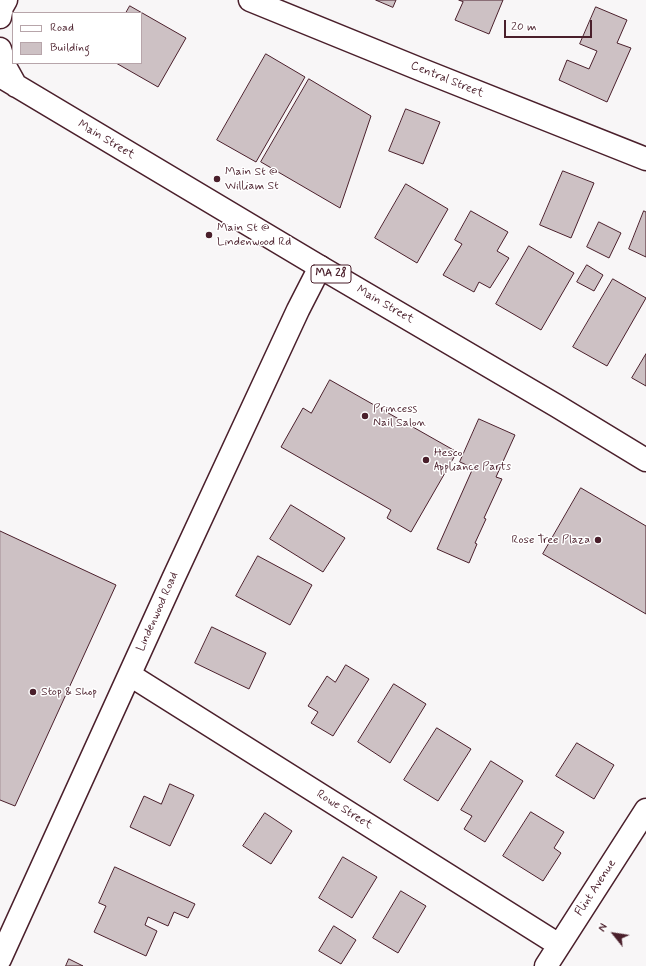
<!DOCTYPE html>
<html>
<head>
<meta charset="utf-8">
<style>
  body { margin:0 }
  #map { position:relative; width:646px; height:966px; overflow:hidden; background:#f8f6f7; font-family:Mynerve,sans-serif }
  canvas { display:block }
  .legend { position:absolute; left:12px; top:12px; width:130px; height:52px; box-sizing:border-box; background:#fff; border:1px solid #b7a5aa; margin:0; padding:5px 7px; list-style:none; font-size:12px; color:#4a1f2b }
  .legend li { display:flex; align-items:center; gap:8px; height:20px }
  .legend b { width:20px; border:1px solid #b7a5aa }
  .north { position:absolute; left:594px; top:914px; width:40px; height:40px; -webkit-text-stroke:3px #fff; paint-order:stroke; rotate:300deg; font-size:11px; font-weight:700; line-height:16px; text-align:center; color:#4a1f2b }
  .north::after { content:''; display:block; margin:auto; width:14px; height:18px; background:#4a1f2b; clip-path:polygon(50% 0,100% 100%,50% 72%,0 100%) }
  .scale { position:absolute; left:504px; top:20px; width:88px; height:18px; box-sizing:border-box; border:2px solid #4a1f2b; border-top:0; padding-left:5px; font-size:12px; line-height:14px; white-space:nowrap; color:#4a1f2b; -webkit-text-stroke:3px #fff; paint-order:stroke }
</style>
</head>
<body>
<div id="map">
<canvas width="646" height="966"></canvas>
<ul class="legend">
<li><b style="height:5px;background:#fff"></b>Road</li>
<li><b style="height:11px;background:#cdc1c4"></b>Building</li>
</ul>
<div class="north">N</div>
<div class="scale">20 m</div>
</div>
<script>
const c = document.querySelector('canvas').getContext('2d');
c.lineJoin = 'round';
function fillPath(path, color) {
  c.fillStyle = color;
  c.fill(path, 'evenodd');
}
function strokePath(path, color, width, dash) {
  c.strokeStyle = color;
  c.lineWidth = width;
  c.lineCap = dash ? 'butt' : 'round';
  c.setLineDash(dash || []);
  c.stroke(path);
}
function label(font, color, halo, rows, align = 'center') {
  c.font = font + ' Mynerve,sans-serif';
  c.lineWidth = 3;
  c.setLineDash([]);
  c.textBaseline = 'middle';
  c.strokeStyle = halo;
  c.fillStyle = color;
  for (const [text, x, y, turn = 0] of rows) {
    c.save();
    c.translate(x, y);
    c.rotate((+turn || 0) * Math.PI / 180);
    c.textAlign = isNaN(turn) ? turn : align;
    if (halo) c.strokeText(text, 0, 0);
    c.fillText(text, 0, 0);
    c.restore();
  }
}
const building = new Path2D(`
  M 376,0 L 396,0 L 393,7 Z
  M 459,0 L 503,0 L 489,34 L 455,20 L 463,2 Z
  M 130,6 L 186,38 L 158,87 L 116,63 L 141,63 L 141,13 L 126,13 Z
  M 596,7 L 627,20 L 617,43 L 631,48 L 607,102 L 559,80 L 567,60 L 589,69 L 597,51 L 580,44 Z
  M 266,54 L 305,77 L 256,162 L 217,140 Z
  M 309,79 L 371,116 L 340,208 L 261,162 Z
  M 406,109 L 440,122 L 423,164 L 389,151 Z
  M 563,171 L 594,183 L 571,238 L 540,225 Z
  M 406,184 L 448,209 L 417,263 L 375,238 Z
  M 471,211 L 508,232 L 497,251 L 509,258 L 490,288 L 479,282 L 474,292 L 443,275 L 462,244 L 455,240 Z
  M 644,211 L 646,212 L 646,257 L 629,249 Z
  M 599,222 L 621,233 L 609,258 L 587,247 Z
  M 529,246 L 574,273 L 541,330 L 496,304 Z
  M 587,265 L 603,275 L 594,291 L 577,282 Z
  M 613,279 L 646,298 L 607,366 L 573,347 Z
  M 646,354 L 646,386 L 632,378 Z
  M 330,380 L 457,452 L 411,532 L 387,518 L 391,510 L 281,447 L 303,408 L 311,413 Z
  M 479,419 L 515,435 L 496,477 L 502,479 L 484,518 L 486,519 L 475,543 L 477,544 L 469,563 L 437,549 L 473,468 L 460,462 Z
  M 581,488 L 646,526 L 646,614 L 543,554 Z
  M 291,505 L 345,538 L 323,572 L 270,539 Z
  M 0,531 L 116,585 L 15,806 L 0,800 Z
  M 258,556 L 312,585 L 290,625 L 236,596 Z
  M 212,627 L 266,653 L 249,689 L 195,663 Z
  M 346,665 L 369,679 L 333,736 L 311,723 L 318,712 L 308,706 L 327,676 L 335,682 Z
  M 394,684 L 426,704 L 390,763 L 358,742 Z
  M 437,728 L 471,749 L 438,801 L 404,780 Z
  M 577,743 L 614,765 L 594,799 L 556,776 Z
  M 491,761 L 523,781 L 485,842 L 464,829 L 472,816 L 461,810 Z
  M 170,784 L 194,795 L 170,846 L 130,827 L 144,796 L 161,804 Z
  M 531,812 L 564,832 L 554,848 L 561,853 L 543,881 L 503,856 Z
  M 265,813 L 292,831 L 271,864 L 243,846 Z
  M 343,857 L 377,877 L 352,918 L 319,898 Z
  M 115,867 L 195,904 L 188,918 L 174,912 L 168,926 L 148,917 L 145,925 L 157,931 L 146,956 L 94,932 L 106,906 L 99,903 Z
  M 401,891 L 426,906 L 398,953 L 373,938 Z
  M 334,926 L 356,940 L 341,964 L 319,951 Z
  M 69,959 L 83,966 L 66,966 Z`);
fillPath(building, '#cdc1c4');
strokePath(building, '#4a1f2b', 1);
const minor = new Path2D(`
  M 250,0 L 422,70 L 646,159
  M 130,675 L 559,945
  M 0,959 L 173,579 L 298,310 L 320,267
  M 546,966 L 646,810`);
const major = new Path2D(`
  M 0,17 L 2,7 L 6,0
  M 0,49 L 6,68 L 16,86
  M 0,76 L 320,267 L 557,406 L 646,460`);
strokePath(minor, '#4a1f2b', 25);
strokePath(major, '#4a1f2b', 25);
strokePath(minor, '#fff', 22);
strokePath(major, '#fff', 22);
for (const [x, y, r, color] of [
  [217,179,4,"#4a1f2b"],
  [209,235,4,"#4a1f2b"],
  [365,416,4,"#4a1f2b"],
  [426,460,4,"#4a1f2b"],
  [598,540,4,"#4a1f2b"],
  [33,692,4,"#4a1f2b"]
]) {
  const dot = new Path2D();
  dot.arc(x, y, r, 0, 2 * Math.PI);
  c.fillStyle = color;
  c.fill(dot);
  strokePath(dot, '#fff', 1.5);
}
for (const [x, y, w] of [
  [331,274,40]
]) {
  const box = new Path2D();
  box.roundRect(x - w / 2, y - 9, w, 18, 3);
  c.fillStyle = '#fff';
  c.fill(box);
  strokePath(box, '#4a1f2b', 1);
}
label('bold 11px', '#4a1f2b', null, [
  ["MA 28",331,274]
]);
label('12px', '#4a1f2b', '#fff', [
  ["Central Street",447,80,22],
  ["Main Street",106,140,31],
  ["Main Street",385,305,30],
  ["Lindenwood Road",158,612,-66],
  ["Rowe Street",344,810,32],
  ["Flint Avenue",596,888,-57]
]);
label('12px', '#4a1f2b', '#fff', [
  ["Main St @",225,172],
  ["William St",225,186],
  ["Main St @",217,228],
  ["Lindenwood Rd",217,242],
  ["Princess",373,409],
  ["Nail Salon",373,423],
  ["Hesco",434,453],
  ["Appliance Parts",434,467],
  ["Rose Tree Plaza",590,540,"right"],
  ["Stop & Shop",41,692]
], 'left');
</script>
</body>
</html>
